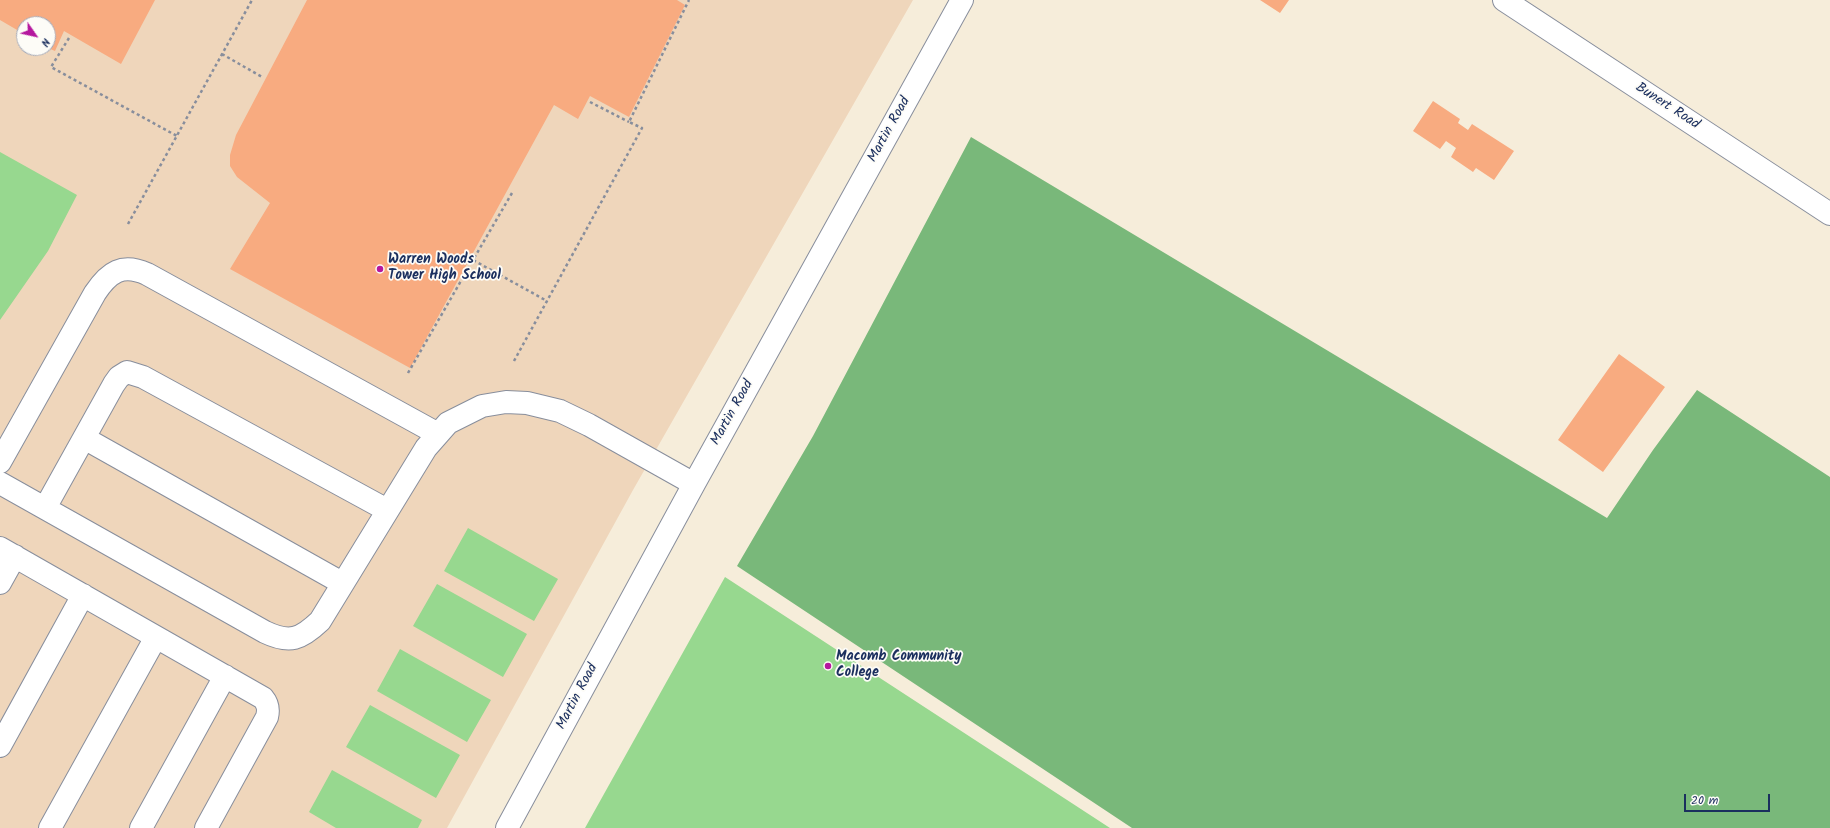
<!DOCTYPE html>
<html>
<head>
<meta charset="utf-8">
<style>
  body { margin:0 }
  #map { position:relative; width:1830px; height:828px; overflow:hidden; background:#f6edda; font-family:Kalam,sans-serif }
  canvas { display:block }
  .north { position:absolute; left:16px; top:16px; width:40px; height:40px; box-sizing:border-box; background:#fdfcf7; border:1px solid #a3aaba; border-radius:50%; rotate:124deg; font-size:11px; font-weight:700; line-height:16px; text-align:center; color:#1b2f5e }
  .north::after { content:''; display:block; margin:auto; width:14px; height:18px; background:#b5179e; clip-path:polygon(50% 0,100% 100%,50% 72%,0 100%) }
  .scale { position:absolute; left:1684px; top:794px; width:86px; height:18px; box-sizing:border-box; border:2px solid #1b2f5e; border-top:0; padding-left:5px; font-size:12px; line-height:14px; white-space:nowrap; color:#1b2f5e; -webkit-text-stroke:3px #fdfcf7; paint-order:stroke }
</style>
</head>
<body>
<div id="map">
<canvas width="1830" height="828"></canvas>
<div class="north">N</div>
<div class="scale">20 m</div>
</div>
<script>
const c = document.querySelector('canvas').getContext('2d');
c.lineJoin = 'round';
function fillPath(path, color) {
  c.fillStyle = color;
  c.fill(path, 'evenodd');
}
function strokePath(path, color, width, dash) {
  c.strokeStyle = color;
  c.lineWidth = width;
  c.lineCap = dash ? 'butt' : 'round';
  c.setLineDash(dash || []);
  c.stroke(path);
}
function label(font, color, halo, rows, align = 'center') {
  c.font = font + ' Kalam,sans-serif';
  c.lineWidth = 3.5;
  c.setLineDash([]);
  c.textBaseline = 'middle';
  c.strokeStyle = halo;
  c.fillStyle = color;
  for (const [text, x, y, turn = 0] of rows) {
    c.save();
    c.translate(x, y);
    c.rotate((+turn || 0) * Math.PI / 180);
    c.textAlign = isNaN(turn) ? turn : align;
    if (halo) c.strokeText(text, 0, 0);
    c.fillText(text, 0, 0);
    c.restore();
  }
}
fillPath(new Path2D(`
  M 0,0 L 913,0 L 633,490 L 447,828 L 0,828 ZM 24,24 L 48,24 L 48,48 L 24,48 Z`), '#efd6bb');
fillPath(new Path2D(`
  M 0,152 L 77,195 L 48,251 L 0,320 Z
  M 468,528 L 558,579 L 534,621 L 444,571 Z
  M 725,577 L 1110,828 L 585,828 Z
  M 437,584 L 527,634 L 503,677 L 413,626 Z
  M 400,649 L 491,700 L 467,742 L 377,691 Z
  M 370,705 L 460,755 L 436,798 L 346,747 Z
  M 332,770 L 422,820 L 418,828 L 336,828 L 309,812 Z`), '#97d88f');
fillPath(new Path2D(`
  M 971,137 L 1607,518 L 1653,450 L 1697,390 L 1830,477 L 1830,828 L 1132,828 L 737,566 L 813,436 Z`), '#79b87a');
fillPath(new Path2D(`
  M 0,0 L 155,0 L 121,64 L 64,31 L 55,51 L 48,48 L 48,24 L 24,24 L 24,34 L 0,20 Z
  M 307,0 L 677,0 L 685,5 L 629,117 L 590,96 L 578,119 L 554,105 L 410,368 L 230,269 L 270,203 L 237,177 L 230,166 L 230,155 L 236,135 Z
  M 1260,0 L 1289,0 L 1280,13 Z
  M 1433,101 L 1460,119 L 1458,123 L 1468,130 L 1472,124 L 1514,151 L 1494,180 L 1476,168 L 1473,172 L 1451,157 L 1456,148 L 1446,141 L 1440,149 L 1413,131 Z
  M 1619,354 L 1665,387 L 1603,472 L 1558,440 Z`), '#f8ab80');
const minor = new Path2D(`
  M 1504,0 L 1830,214
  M 84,438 L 342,583
  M 0,462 L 95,293 C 109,272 122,263 147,274 L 438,434
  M 0,483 L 265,632 C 290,644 301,639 320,621 L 426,448 L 448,423 L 482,406 L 506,402 L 527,403 L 560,411 L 589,425 L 694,484
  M 45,508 L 114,384 L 119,377 L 127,372 L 143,377 L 387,510
  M 0,548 L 263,698 C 268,704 269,709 267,717 L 206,828
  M 0,583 L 15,556
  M 0,746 L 83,595
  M 50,828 L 156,637
  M 141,828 L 225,676
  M 507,828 L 694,484 L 962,0`);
strokePath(minor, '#888e9c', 24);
strokePath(new Path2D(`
  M 69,38 L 51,67 L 177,136
  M 222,54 L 262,77
  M 590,102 L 629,122
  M 512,193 L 473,260 L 547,301
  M 128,224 L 252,0
  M 514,361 L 642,128 L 629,122 L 689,0
  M 408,373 L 473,260`), '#888e9c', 2.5, [3, 3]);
strokePath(minor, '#fff', 22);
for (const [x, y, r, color] of [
  [380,269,4,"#b5179e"],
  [828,666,4,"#b5179e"]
]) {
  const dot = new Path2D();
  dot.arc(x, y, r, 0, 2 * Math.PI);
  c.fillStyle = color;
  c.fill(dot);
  strokePath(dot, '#fdfcf7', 1.5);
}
label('14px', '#1b2f5e', '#fdfcf7', [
  ["Bunert Road",1667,107,33],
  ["Martin Road",890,130,-61],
  ["Martin Road",733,413,-61],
  ["Martin Road",578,697,-62]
]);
label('bold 14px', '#1b2f5e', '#fdfcf7', [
  ["Warren Woods",388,261],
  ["Tower High School",388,277],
  ["Macomb Community",836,658],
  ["College",836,674]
], 'left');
</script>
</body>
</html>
